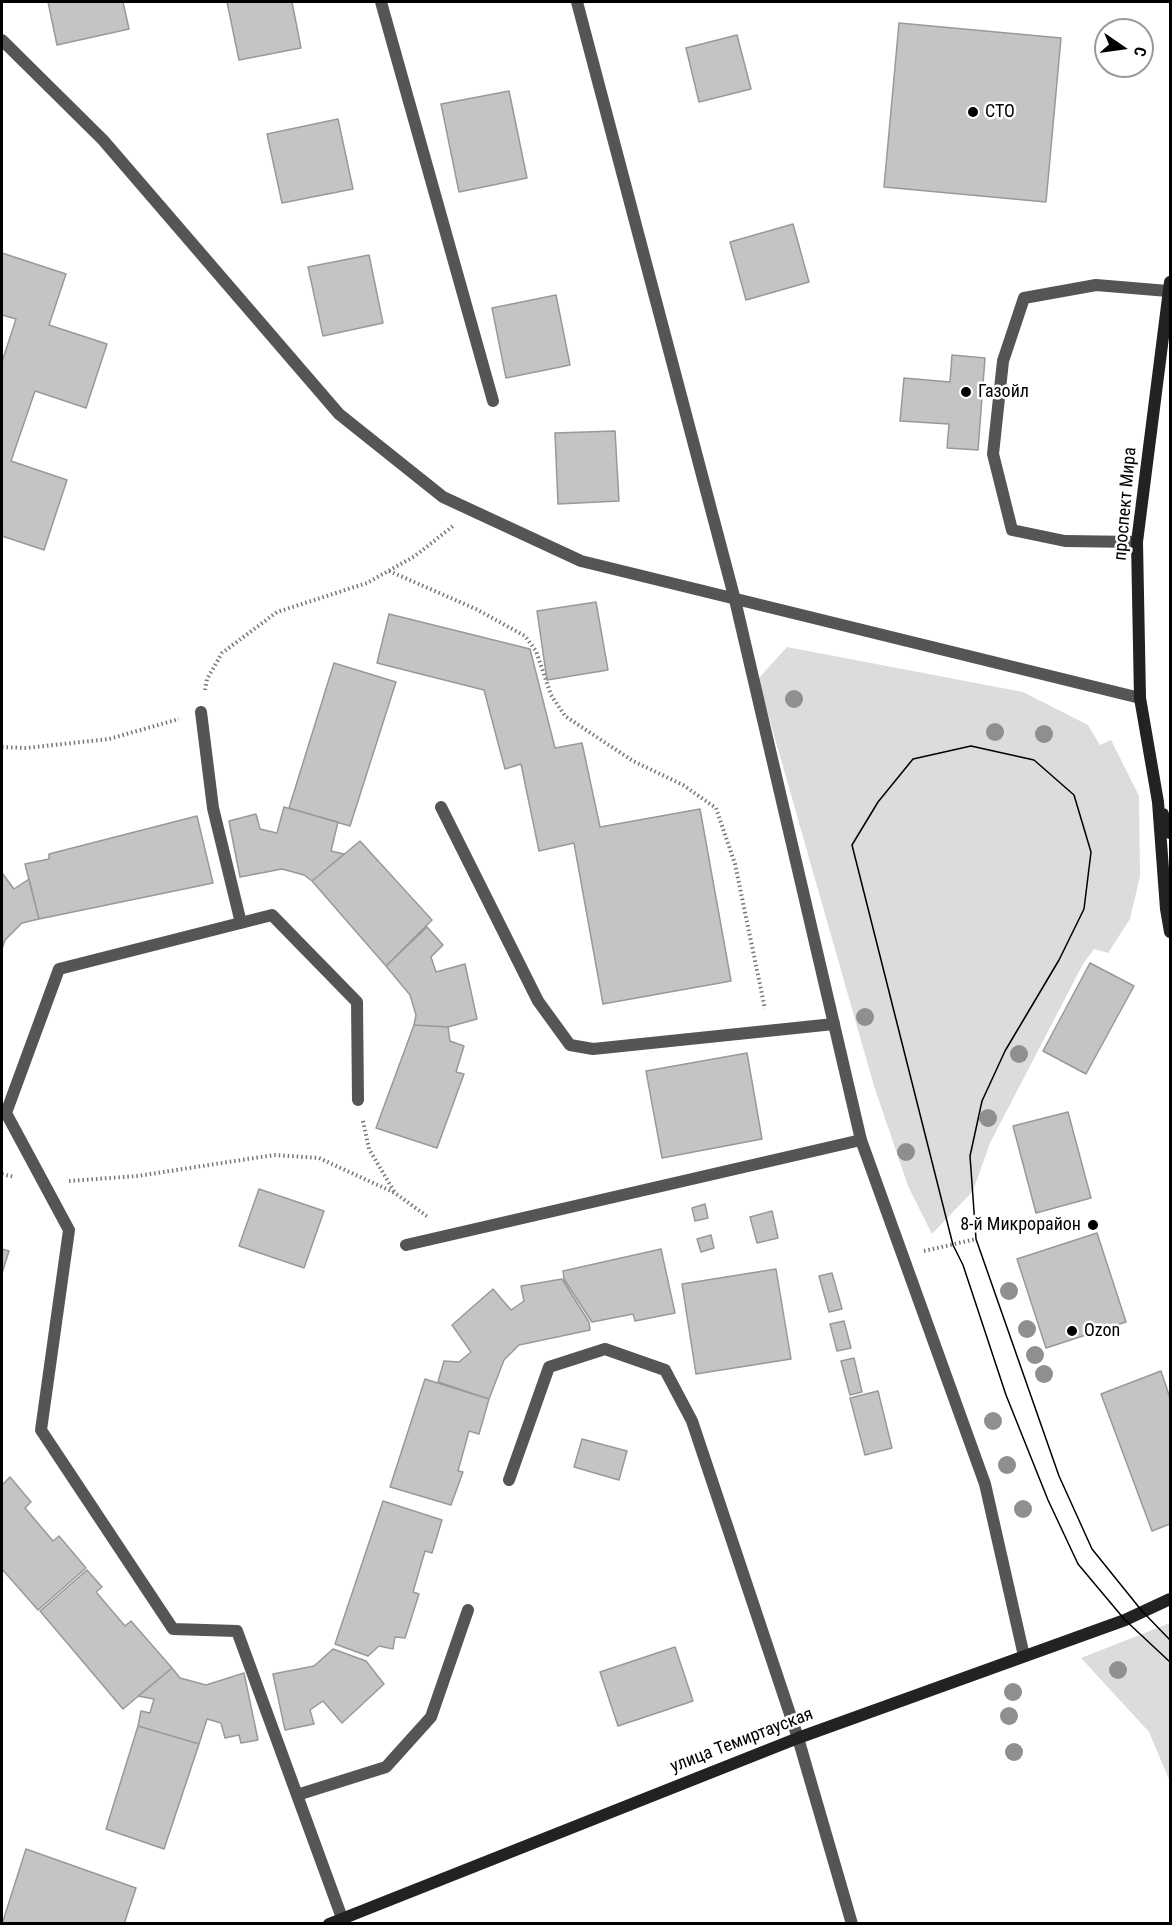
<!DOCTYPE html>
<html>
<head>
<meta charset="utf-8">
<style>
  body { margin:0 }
  #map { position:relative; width:1172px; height:1925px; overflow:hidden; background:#fff; font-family:"Roboto Condensed",sans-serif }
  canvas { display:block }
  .frame { position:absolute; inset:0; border:3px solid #000; pointer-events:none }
  .north { position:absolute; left:1094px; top:18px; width:60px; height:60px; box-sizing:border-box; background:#fff; border:2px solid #999; border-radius:50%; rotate:103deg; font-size:16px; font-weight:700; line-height:24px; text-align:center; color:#000 }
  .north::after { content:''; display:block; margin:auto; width:21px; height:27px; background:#000; clip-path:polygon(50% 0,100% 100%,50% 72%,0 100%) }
</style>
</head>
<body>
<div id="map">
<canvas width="1172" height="1925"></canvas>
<div class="frame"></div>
<div class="north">С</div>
</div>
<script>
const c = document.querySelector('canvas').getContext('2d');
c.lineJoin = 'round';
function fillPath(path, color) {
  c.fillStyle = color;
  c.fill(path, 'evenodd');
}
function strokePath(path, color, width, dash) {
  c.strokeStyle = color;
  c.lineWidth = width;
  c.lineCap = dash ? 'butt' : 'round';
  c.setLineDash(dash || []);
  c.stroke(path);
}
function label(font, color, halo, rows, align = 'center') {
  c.font = font + ' "Roboto Condensed",sans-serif';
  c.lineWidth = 5;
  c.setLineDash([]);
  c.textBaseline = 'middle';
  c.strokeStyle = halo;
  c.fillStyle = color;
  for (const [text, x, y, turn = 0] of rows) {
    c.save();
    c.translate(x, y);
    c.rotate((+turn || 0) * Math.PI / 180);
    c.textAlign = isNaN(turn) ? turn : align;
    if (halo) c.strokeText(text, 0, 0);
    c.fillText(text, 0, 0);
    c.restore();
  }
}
fillPath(new Path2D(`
  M 787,647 L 1023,692 L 1088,725 L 1100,745 L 1111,740 L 1139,796 L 1140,876 L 1130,919 L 1108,953 L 1094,949 L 1083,964 L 990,1143 L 973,1191 L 932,1234 L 908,1186 L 874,1086 L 758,679 Z
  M 1170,1623 L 1170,1782 L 1149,1732 L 1081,1658 Z`), '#dcdcdc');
const building = new Path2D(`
  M 48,2 L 123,2 L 129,29 L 57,45 Z
  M 227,2 L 292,2 L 301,48 L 239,60 Z
  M 899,23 L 1061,38 L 1046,202 L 884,187 Z
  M 737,35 L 751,89 L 699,102 L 686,48 Z
  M 509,91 L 527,178 L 459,192 L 441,104 Z
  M 338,119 L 353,189 L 282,203 L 267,134 Z
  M 793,224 L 809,282 L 746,300 L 730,242 Z
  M 2,253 L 66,274 L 49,325 L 107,344 L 86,408 L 35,391 L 11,461 L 67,480 L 44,550 L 2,536 L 2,362 L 16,319 L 2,315 Z
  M 369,255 L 383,323 L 323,336 L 308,267 Z
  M 556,295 L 570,365 L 506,378 L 492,308 Z
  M 952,355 L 985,358 L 978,450 L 947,448 L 949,424 L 900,421 L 904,378 L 950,382 Z
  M 615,431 L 619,501 L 558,504 L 555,433 Z
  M 596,602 L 608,670 L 547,680 L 537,611 Z
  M 389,614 L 530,649 L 555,748 L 582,743 L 600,827 L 700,809 L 731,981 L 603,1004 L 574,843 L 539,851 L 521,764 L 505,769 L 484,690 L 377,663 Z
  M 334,663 L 396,682 L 350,826 L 289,808 Z
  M 284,807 L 338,822 L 331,851 L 344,854 L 312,881 L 304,875 L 282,869 L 240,877 L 229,821 L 256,814 L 260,829 L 277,833 Z
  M 197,816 L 213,883 L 39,919 L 25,864 L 49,859 L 49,854 Z
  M 360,841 L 432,920 L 386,966 L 312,881 Z
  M 2,873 L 14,889 L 29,879 L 39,919 L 22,923 L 5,940 L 2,949 Z
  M 427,927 L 443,945 L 431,957 L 436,972 L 465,964 L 477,1019 L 448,1027 L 414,1025 L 416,1015 L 410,995 L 386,966 Z
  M 1090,963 L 1134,986 L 1086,1074 L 1043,1051 Z
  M 414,1025 L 448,1027 L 450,1041 L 464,1046 L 456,1072 L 464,1074 L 437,1148 L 376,1128 Z
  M 747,1053 L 762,1139 L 662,1158 L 646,1071 Z
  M 1068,1112 L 1091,1198 L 1036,1213 L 1013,1126 Z
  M 259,1189 L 324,1211 L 304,1268 L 239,1246 Z
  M 705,1204 L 708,1218 L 695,1221 L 692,1208 Z
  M 772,1211 L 778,1238 L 757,1243 L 750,1217 Z
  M 1097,1233 L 1126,1322 L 1046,1348 L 1017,1259 Z
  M 711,1235 L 714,1248 L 701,1252 L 697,1239 Z
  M 2,1249 L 9,1251 L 2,1273 Z
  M 661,1249 L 675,1313 L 635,1321 L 633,1314 L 592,1322 L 564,1279 L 563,1271 Z
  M 776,1269 L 791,1359 L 696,1374 L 682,1284 Z
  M 832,1273 L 842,1309 L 829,1312 L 819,1276 Z
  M 562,1279 L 589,1322 L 590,1330 L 519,1345 L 504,1360 L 489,1399 L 438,1382 L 444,1361 L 459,1362 L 471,1352 L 452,1325 L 493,1289 L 511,1310 L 524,1301 L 521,1286 Z
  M 844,1321 L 851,1348 L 837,1351 L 830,1324 Z
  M 854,1358 L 862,1392 L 850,1395 L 841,1361 Z
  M 1161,1371 L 1170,1398 L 1170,1524 L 1152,1531 L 1101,1394 Z
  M 425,1379 L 489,1399 L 479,1434 L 469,1431 L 458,1471 L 463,1472 L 451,1505 L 390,1487 Z
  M 878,1391 L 892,1448 L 865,1455 L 850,1398 Z
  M 582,1439 L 627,1451 L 619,1480 L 574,1467 Z
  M 10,1477 L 31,1502 L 25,1508 L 53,1541 L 59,1536 L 86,1568 L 38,1610 L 2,1569 L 2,1485 Z
  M 383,1501 L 442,1520 L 432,1553 L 425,1551 L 413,1592 L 419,1594 L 405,1638 L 395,1637 L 393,1649 L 379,1646 L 368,1656 L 335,1644 Z
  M 87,1570 L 102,1587 L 96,1592 L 125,1626 L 131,1621 L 172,1668 L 123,1709 L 40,1611 Z
  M 675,1647 L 693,1701 L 618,1726 L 600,1672 Z
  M 333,1649 L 366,1661 L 384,1684 L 342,1723 L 323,1701 L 310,1710 L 314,1724 L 285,1730 L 273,1674 L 314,1666 Z
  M 172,1668 L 180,1678 L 206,1685 L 244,1673 L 258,1740 L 241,1743 L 239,1735 L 225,1738 L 221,1723 L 207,1719 L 199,1744 L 138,1726 L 141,1711 L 150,1713 L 154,1699 L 138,1696 Z
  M 138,1726 L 199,1744 L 164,1849 L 106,1829 Z
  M 26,1849 L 136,1888 L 124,1924 L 2,1924 Z`);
fillPath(building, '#c4c4c4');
strokePath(building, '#999', 1.5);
strokePath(new Path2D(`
  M 389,571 L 476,609 L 525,636 L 536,651 L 551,695 L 565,716 L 633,761 L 683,785 L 716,808 L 735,864 L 765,1009
  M 205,690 L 207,679 L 222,653 L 277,612 L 367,583 L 415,556 L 453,526
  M 2,747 L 26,748 L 109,739 L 179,719
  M 363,1121 L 369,1149 L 395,1193
  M 2,1174 L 14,1177
  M 69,1181 L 137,1176 L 274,1155 L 319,1158 L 395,1193 L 428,1217
  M 924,1251 L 976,1239`), '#777', 4, [1.5, 3]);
strokePath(new Path2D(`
  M 381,2 L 493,401
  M 1137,542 L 1065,541 L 1012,530 L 993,454 L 1003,361 L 1024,298 L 1096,285 L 1168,291
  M 201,712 L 213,808 L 241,923
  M 441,807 L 538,1001 L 570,1045 L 593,1049 L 834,1024
  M 406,1245 L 861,1140
  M 509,1480 L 549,1367 L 605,1349 L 665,1370 L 692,1421 L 798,1738 L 852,1924
  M 297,1795 L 386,1767 L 431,1717 L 468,1610
  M 342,1918 L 237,1631 L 173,1629 L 41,1430 L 69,1230 L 6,1113 L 59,969 L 272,915 L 357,1002 L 358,1100`), '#555', 12);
strokePath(new Path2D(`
  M 577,2 L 735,600 L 861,1140 L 985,1484 L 1024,1656
  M 2,40 L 103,140 L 339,414 L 443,497 L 581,561 L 1140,698`), '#555', 12);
strokePath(new Path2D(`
  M 1170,282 L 1137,542 L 1140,698 L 1158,802 L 1166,909 L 1170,932
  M 1163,814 L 1170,833
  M 329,1924 L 798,1738 L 1125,1620 L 1170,1599`), '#222', 12);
strokePath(new Path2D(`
  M 1170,1640 L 1142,1611 L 1092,1549 L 1059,1476 L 976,1239 L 970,1156 L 982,1101 L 1005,1051 L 1059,960 L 1084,909 L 1091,852 L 1074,795 L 1034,760 L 971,746 L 913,759 L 878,802 L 852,845 L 953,1245 L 963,1265 L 1006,1395 L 1048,1500 L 1078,1564 L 1125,1620 L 1170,1662`), '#000', 1.5);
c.fillStyle = '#8f8f8f';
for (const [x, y] of [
  [794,699],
  [995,732],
  [1044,734],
  [865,1017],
  [1019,1054],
  [988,1118],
  [906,1152],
  [1009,1291],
  [1027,1329],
  [1035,1355],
  [1044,1374],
  [993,1421],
  [1007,1465],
  [1023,1509],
  [1118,1670],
  [1013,1692],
  [1009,1716],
  [1014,1752]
]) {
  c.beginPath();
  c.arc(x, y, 9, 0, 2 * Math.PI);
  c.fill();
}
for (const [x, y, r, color] of [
  [973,112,6,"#000"],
  [966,392,6,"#000"],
  [1093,1225,6,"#000"],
  [1072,1331,6,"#000"]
]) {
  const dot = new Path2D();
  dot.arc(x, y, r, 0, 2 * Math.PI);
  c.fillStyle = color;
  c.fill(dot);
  strokePath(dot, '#fff', 2);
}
label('18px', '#000', '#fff', [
  ["СТО",985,112],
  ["Газойл",978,392],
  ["8-й Микрорайон",1081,1225,"right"],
  ["Ozon",1084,1331]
], 'left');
label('18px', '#000', '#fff', [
  ["проспект Мира",1126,504,-85],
  ["улица Темиртауская",742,1741,-21]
]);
</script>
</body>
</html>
